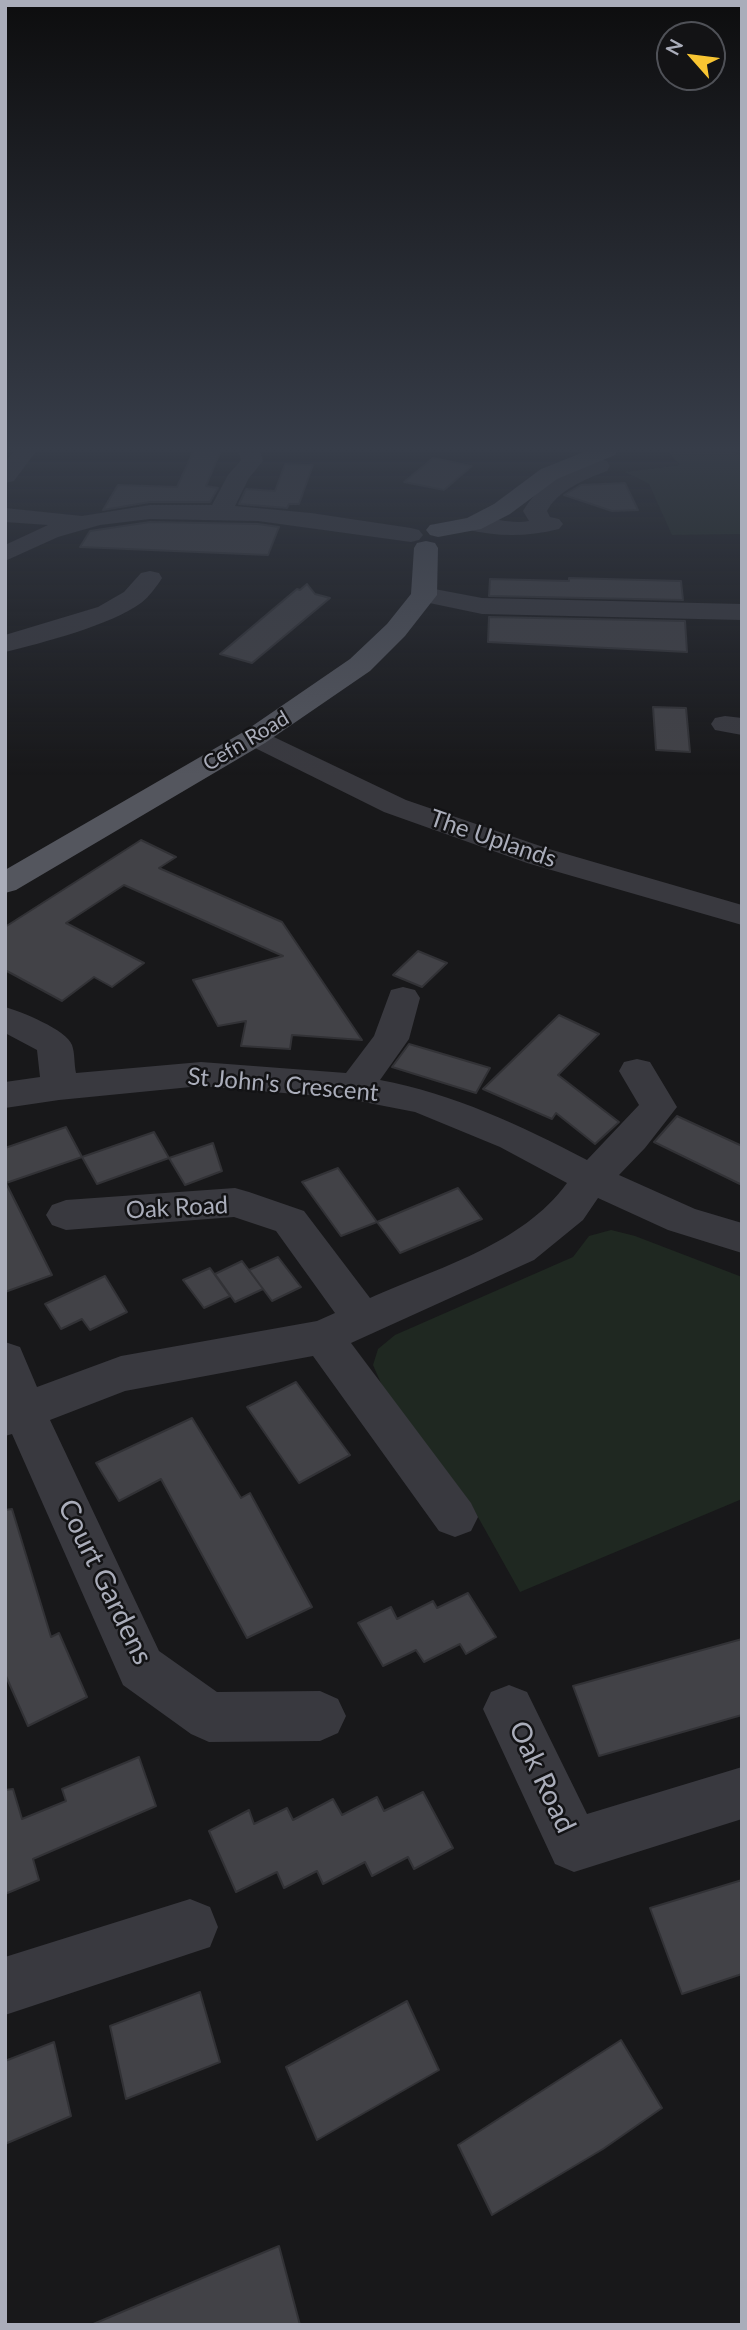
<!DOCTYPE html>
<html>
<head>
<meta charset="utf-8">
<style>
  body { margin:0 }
  #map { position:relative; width:747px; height:2330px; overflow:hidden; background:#18181a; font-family:Lato,sans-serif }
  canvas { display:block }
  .frame { position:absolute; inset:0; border:7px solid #aaadba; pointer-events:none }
  .north { position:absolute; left:656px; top:21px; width:70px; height:70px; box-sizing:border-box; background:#131315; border:2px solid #4f5157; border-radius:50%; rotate:298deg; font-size:19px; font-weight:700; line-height:28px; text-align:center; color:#aaadba }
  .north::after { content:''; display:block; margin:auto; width:24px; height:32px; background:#f8c532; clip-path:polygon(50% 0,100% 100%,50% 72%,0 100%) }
</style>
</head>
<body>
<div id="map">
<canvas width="747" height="2330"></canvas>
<div class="frame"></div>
<div class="north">N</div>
</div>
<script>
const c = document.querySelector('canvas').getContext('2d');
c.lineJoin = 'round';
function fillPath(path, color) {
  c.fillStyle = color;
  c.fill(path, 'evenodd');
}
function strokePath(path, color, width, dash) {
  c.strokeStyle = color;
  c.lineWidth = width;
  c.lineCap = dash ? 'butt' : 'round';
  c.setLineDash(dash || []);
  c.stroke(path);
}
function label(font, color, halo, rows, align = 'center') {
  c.font = font + ' Lato,sans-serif';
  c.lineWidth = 5;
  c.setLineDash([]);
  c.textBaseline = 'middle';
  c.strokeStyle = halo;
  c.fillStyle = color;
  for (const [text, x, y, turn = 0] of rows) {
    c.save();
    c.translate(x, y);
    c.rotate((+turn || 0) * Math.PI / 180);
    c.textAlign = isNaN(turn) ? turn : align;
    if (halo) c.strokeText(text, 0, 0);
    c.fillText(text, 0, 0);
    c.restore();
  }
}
fillPath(new Path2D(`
  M 666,450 L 730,450 L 742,457 L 742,534 L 672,535 L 649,484 L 625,472 L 680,465 Z
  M 611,1230 L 635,1236 L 742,1277 L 742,1499 L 520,1592 L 469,1501 L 384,1390 L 373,1365 L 378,1349 L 395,1335 L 573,1257 L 589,1236 Z`), '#1f2821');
const building = new Path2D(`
  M 194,450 L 221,450 L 206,486 L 218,488 L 210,502 L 150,502 L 103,510 L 118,485 L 177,487 Z
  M 433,458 L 472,466 L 444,490 L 404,482 Z
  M 285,464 L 313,465 L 299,504 L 289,504 L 287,508 L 239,504 L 246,489 L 275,491 Z
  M 625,483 L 638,510 L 612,511 L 564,495 L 581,485 Z
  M 150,522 L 258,524 L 279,527 L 268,555 L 80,547 L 90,531 Z
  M 569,578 L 681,581 L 683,600 L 489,596 L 490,579 L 569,581 Z
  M 307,584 L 315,594 L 330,598 L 252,663 L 220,654 L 297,589 L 300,590 Z
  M 489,617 L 685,621 L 687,652 L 488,642 Z
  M 653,707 L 686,708 L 690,752 L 656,750 Z
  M 141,840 L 176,857 L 159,868 L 282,922 L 362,1040 L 292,1035 L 290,1049 L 241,1046 L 246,1021 L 218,1026 L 193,980 L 283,956 L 124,885 L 66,923 L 144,963 L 112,987 L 94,977 L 62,1001 L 5,970 L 5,927 Z
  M 418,951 L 447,963 L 422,987 L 393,975 Z
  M 559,1015 L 599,1034 L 558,1075 L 619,1122 L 595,1144 L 556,1113 L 552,1119 L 483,1089 Z
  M 409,1044 L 433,1051 L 490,1068 L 476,1093 L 392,1067 Z
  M 677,1116 L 742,1146 L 742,1185 L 654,1142 Z
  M 66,1127 L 82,1157 L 6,1183 L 52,1275 L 5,1292 L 5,1148 Z
  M 154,1132 L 169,1158 L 97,1184 L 82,1157 Z
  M 213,1143 L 222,1171 L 185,1185 L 169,1158 Z
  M 338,1168 L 377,1222 L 341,1236 L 302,1182 Z
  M 458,1188 L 482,1219 L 400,1253 L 377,1222 Z
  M 278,1257 L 301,1287 L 272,1301 L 249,1270 Z
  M 242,1261 L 263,1289 L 235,1302 L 215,1274 Z
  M 210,1268 L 230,1296 L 204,1308 L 183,1280 Z
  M 105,1276 L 127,1312 L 90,1330 L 82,1319 L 61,1329 L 45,1304 Z
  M 296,1382 L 350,1455 L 299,1483 L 247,1407 Z
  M 192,1418 L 241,1498 L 250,1493 L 312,1607 L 247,1638 L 161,1479 L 119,1501 L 96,1463 Z
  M 12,1509 L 51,1637 L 59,1633 L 87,1697 L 28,1726 L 5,1674 L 5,1510 Z
  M 468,1593 L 496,1637 L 466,1654 L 460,1644 L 424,1662 L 416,1650 L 383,1666 L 358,1623 L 391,1607 L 397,1619 L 433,1601 L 437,1608 Z
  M 742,1639 L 742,1715 L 599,1756 L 573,1686 Z
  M 139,1757 L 156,1806 L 33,1859 L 39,1880 L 5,1894 L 5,1790 L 13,1789 L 22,1819 L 66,1801 L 62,1789 Z
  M 423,1792 L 453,1848 L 414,1869 L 408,1857 L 372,1876 L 365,1862 L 323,1884 L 317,1871 L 284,1888 L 277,1872 L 236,1892 L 209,1831 L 249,1810 L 254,1824 L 287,1808 L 293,1820 L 333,1799 L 342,1815 L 377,1797 L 384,1811 Z
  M 742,1880 L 742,1974 L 682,1994 L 650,1908 Z
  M 200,1992 L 220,2062 L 126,2099 L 110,2026 Z
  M 407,2001 L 439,2070 L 317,2140 L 286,2067 Z
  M 621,2040 L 662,2108 L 603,2149 L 492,2215 L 458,2145 Z
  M 54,2042 L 71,2116 L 5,2144 L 5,2061 Z
  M 279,2246 L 300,2325 L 91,2325 L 219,2271 Z`);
fillPath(building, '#424247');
strokePath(building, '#323236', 2);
fillPath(new Path2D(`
  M 15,450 L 37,450 L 14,481 L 5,483 L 5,462 Z
  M 238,450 L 260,450 L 263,461 L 249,478 L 235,506 L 311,513 L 411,528 L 419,530 L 423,535 L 419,540 L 411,542 L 258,521 L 150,519 L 100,525 L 58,537 L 5,561 L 5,545 L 48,525 L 5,522 L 5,508 L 82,516 L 150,505 L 212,505 L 228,475 L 241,460 Z
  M 599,459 L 607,461 L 610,466 L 607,471 C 586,479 558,490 547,511 L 550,517 L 559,519 L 563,524 L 559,529 C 526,537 498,537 465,529 L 461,524 L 465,519 C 486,514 508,525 529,521 L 523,511 C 539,484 569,467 599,459 Z
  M 150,571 L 159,573 L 162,578 C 157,586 149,597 141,603 C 111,625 42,643 5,652 L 5,635 L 98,607 L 124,592 L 141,573 Z
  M 424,587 L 482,598 L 742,604 L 742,620 L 482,614 L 415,600 L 411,595 L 415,590 Z
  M 725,716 L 742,718 L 742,735 L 715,730 L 711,724 L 715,718 Z
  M 255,728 L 406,800 L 549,849 L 742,905 L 742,925 L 527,863 L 384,812 L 245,743 L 241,737 L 245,731 Z
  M 403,987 L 415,990 L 420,998 L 409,1039 L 380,1080 C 454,1094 520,1125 587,1160 L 639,1105 L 619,1071 L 624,1062 L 637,1059 L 650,1062 L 677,1107 L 645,1148 L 619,1175 L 695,1209 L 742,1223 L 742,1253 L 668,1230 L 598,1198 L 583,1220 L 534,1260 L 351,1343 L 471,1503 L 478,1517 L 471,1531 L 455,1537 L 439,1531 L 313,1356 L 125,1391 L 50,1420 L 159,1651 L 217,1692 L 320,1691 L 338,1699 L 346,1716 L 338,1733 L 320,1741 L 209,1742 L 191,1734 L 123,1685 L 12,1434 L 5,1436 L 5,1342 L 20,1347 L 37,1387 L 121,1356 L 317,1321 L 335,1313 L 276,1231 L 234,1217 L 66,1230 L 52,1225 L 46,1215 L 52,1205 L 66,1200 L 235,1188 L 249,1192 L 304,1211 L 370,1298 C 437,1268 522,1245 567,1183 L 500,1147 L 415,1112 L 343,1098 L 201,1086 L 59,1100 L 5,1108 L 5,1082 L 40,1077 L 37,1050 L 5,1033 L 5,1007 C 20,1011 67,1030 72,1045 C 75,1053 74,1064 76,1073 L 201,1062 L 346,1073 L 374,1036 L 391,990 Z
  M 509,1685 L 527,1692 L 587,1814 L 742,1767 L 742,1819 L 574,1872 L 555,1864 L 483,1709 L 491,1692 Z
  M 190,1899 L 210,1907 L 218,1927 L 210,1947 L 5,2015 L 5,1957 Z`), '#39393f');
fillPath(new Path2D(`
  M 589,450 L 618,450 L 615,455 L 557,479 L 510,514 L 481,529 L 438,537 L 430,535 L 426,530 L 430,525 L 467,518 L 494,504 L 541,469 Z
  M 426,541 L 435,543 L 438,548 L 437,595 L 405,636 L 370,671 L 265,743 L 16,890 L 5,893 L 5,870 L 245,731 L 350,659 L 387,624 L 411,594 L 414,548 L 417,543 Z`), '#54565e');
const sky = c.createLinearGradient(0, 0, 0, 776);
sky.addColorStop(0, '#0d0d0e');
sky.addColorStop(0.58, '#373d49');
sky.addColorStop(1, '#373d4900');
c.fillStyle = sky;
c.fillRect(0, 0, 747, 776);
label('21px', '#aaadba', '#131315', [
  ["Cefn Road",246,741,-31]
]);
label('24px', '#aaadba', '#131315', [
  ["The Uplands",493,839,19],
  ["St John's Crescent",283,1085,5],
  ["Oak Road",177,1208,-3]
]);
label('28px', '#aaadba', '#131315', [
  ["Court Gardens",105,1582,64],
  ["Oak Road",542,1777,65]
]);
</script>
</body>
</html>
